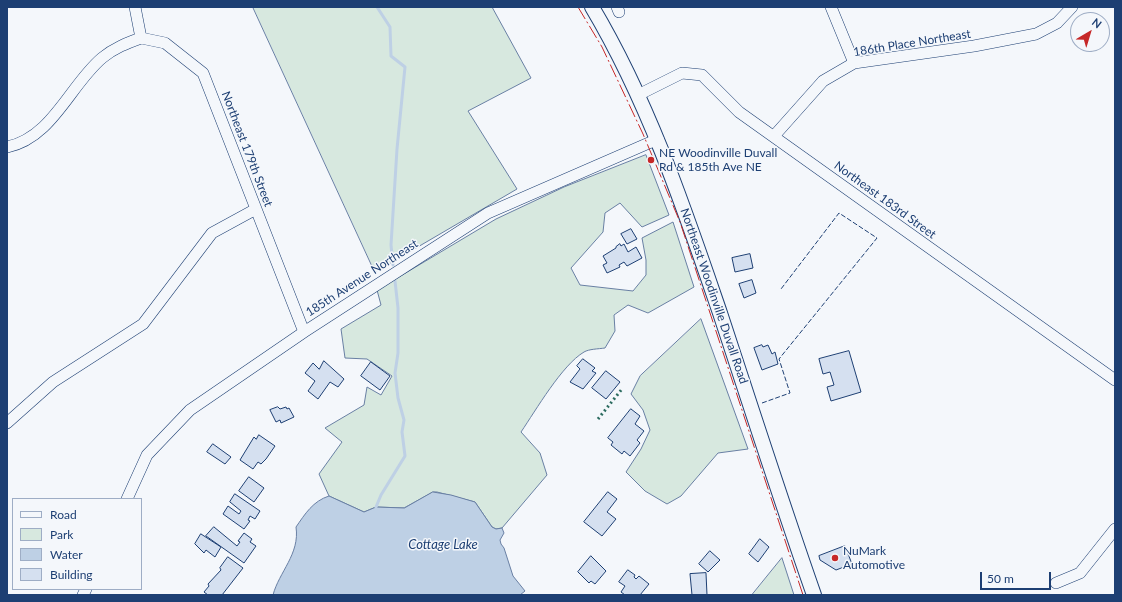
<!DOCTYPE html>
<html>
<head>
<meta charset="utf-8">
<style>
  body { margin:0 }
  #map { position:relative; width:1122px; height:602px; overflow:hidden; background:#f4f7fb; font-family:Lato,sans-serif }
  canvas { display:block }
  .frame { position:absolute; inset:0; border:8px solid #1d3f73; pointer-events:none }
  .legend { position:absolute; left:12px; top:498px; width:130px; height:92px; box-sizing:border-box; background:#f4f7fb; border:1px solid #9eadc5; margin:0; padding:5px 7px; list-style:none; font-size:12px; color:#1d3f73 }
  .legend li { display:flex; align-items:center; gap:8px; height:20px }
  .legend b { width:20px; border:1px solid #9eadc5 }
  .north { position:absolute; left:1070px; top:12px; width:40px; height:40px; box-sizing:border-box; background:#f4f7fb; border:1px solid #9eadc5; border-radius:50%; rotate:38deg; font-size:11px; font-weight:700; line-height:16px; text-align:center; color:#1d3f73 }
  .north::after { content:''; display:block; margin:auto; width:14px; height:18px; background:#c62828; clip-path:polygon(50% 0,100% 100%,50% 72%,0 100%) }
  .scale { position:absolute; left:980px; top:572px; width:71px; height:18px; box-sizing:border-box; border:2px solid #1d3f73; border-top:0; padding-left:5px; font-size:12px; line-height:14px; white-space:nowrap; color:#1d3f73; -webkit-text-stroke:3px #f4f7fb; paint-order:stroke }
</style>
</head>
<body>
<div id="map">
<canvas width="1122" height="602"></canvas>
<div class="frame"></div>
<ul class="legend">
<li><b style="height:5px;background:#f4f7fb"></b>Road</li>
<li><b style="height:11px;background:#d7e8df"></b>Park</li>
<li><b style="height:11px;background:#bed0e5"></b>Water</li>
<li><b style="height:11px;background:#d5e0f0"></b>Building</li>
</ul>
<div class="north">N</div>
<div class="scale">50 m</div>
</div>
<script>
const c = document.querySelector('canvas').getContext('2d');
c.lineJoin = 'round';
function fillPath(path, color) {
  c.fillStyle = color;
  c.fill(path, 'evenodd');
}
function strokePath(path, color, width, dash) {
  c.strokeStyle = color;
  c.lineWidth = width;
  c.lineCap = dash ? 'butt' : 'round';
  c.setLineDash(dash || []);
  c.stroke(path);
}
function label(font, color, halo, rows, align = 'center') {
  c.font = font + ' Lato,sans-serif';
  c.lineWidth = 3;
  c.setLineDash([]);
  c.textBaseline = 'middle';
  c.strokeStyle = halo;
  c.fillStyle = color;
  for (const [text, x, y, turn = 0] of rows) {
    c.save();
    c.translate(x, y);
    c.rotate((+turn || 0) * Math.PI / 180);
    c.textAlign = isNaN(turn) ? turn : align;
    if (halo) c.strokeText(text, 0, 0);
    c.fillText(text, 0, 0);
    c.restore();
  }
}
const green = new Path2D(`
  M 253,7 L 492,7 L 531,78 L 468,111 L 517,189 L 375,272 Z
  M 646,155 L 669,215 L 642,227 L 620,203 L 605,213 L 603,232 L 571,268 L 580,285 L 633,291 L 646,275 L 646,260 L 642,238 L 673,222 L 694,287 L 648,313 L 628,305 L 614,315 L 615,331 L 605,348 C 598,349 589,349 584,352 C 562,365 536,410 521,432 L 540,453 L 547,475 L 502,528 L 496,529 L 492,527 L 475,502 L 437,492 L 433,492 L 404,508 L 376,507 L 364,512 L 329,496 L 319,474 L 342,442 L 325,428 L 364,405 L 367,387 L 381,395 L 392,376 L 367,359 L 345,358 L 341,329 L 381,305 L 377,290 L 496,219 L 564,187 Z
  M 701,319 L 748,449 L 718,453 L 681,496 L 667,504 L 645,491 L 626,472 L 641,449 L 650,430 L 643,410 L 631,394 L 640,376 Z
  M 782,558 L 794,595 L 752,595 Z`);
fillPath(green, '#d7e8df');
strokePath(green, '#687fa3', 1);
const water = new Path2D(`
  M 433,492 L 451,495 L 475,502 L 492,527 L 496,529 L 502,528 L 504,533 L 500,540 L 501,544 L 504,548 L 513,576 L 525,591 L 520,595 L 273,595 C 279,572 300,554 296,527 C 305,514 313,501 329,496 L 364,512 L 376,507 L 404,508 Z`);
fillPath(water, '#bed0e5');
strokePath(water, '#687fa3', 1);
strokePath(new Path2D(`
  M 377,7 L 390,27 L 391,56 L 405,67 L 397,149 L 391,245 L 393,265
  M 376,507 L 381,495 L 405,456 L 402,432 L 404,420 L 398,398 L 395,373 L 398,353 L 398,308 L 395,281`), '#bed0e5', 3);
const building = new Path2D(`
  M 631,229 L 637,239 L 627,244 L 621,234 Z
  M 620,244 L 621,246 L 624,244 L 628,252 L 636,247 L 642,258 L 627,266 L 624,262 L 619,265 L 620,267 L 607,273 L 603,265 L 607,263 L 603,256 L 616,248 L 616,247 Z
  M 750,254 L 753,268 L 735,272 L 732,258 Z
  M 752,280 L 756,293 L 744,298 L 739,284 Z
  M 762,345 L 763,347 L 768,345 L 772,354 L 775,352 L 778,364 L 762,370 L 754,348 Z
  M 849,351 L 861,392 L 831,401 L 827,387 L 834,385 L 830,372 L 823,374 L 819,359 Z
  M 583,359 L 595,368 L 592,371 L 596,373 L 583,389 L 570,382 L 580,369 L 577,366 Z
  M 324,361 L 344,379 L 338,387 L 330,382 L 318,399 L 308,391 L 315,381 L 305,373 L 313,363 L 319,369 Z
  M 371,362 L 390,376 L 380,390 L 361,376 Z
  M 606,371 L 620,382 L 606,399 L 592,388 Z
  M 278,407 L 280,409 L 286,407 L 287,409 L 289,408 L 294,417 L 281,423 L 280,420 L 276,422 L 270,410 Z
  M 631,409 L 640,416 L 635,424 L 644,431 L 637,440 L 640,443 L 630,456 L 624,451 L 622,454 L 611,445 L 613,442 L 608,438 Z
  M 259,435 L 275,446 L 266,459 L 261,464 L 258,462 L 253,469 L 240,460 L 254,437 L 256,439 Z
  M 213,444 L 231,457 L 225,464 L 207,452 Z
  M 249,477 L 264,488 L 254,502 L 239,491 Z
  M 608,492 L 617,499 L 607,512 L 616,519 L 602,536 L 584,522 Z
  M 235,494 L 260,511 L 255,519 L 250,516 L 248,520 L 250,521 L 244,529 L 223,514 L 228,506 L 239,514 L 241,511 L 230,502 Z
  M 214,527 L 237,546 L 240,542 L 238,541 L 244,533 L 252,539 L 250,542 L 256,546 L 244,563 L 206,536 Z
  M 201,534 L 221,547 L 215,557 L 206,550 L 204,553 L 195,544 Z
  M 760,539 L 769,547 L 758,562 L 749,554 Z
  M 845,546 L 852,564 L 836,570 L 820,560 L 819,556 Z
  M 710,551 L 720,560 L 708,572 L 699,564 Z
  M 591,556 L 606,571 L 595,584 L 591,581 L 589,583 L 578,572 Z
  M 228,557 L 243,568 L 222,595 L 208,595 L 204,592 L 209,586 L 208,584 L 221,570 L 220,568 Z
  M 628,570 L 635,575 L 634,577 L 636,579 L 639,576 L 649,584 L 640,595 L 625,595 L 621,592 L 625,586 L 619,582 Z
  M 706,573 L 707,595 L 692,595 L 690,574 Z`);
fillPath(building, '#d5e0f0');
strokePath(building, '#1d3f73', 1);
const minor = new Path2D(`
  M 135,7 L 141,38 L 165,43 L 203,73 L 304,332
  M 617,7 L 619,12
  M 831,7 L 854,63
  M 638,95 L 682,73 L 702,75 L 739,112 L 1115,380
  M 774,136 L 823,81 L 854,63 L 974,46 L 1036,34 L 1057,23 L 1072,7
  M 7,147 C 52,138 70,85 102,58 C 114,48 127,43 141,38
  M 7,423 L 53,382 L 143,324 L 212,233 L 256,209
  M 127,499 L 147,455 L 190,410 L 304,332 L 488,213 L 658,139
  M 1056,583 L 1080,573 L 1115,529
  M 83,595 L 86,589`);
const major = new Path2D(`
  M 592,7 C 649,103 684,208 720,313 C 751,407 781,501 814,595`);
strokePath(minor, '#1d3f73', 12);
strokePath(major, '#1d3f73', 16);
strokePath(minor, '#f4f7fb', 11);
strokePath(major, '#f4f7fb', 14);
strokePath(new Path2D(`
  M 598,419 L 622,389`), '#2c6c60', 3, [2, 3]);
strokePath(new Path2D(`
  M 762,403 L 790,393 L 779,359 L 877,238 L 839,213 L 781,289`), '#1d3f73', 1, [5, 2]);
strokePath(new Path2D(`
  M 578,7 L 602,47 L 643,134 L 680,222 L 803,595`), '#c62828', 1, [14, 3, 2, 3]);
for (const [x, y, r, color] of [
  [651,160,4,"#c62828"],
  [835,558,4,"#c62828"]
]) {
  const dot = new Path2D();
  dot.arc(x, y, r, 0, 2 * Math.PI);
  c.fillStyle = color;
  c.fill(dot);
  strokePath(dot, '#f4f7fb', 1.5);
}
label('12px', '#1d3f73', '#f4f7fb', [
  ["186th Place Northeast",912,43,-9],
  ["Northeast 179th Street",247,149,69],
  ["Northeast 183rd Street",885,200,36],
  ["185th Avenue Northeast",362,278,-33],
  ["Northeast Woodinville Duvall Road",714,296,71]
]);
label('12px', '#1d3f73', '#f4f7fb', [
  ["NE Woodinville Duvall",659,153],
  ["Rd & 185th Ave NE",659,167],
  ["NuMark",843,551],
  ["Automotive",843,565]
], 'left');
label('italic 13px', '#1d3f73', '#f4f7fb', [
  ["Cottage Lake",443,545]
]);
</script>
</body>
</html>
